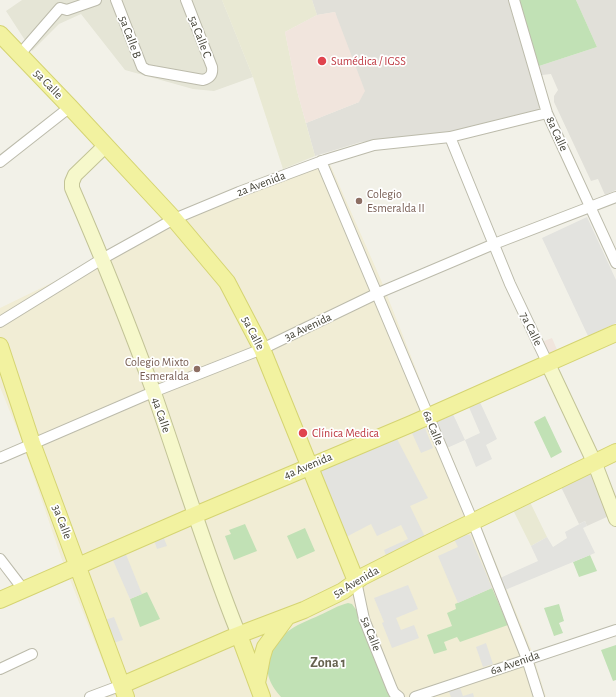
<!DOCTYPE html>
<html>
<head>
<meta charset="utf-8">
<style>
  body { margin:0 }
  canvas { display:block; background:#f2f1e8 }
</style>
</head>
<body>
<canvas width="616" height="697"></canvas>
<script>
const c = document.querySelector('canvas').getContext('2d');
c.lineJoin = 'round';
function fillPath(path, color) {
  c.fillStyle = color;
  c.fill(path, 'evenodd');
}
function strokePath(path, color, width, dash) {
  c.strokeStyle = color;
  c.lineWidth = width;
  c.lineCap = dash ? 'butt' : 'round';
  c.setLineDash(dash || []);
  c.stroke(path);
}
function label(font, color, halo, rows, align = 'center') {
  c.font = font + ' "Alegreya Sans",sans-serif';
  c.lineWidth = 3.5;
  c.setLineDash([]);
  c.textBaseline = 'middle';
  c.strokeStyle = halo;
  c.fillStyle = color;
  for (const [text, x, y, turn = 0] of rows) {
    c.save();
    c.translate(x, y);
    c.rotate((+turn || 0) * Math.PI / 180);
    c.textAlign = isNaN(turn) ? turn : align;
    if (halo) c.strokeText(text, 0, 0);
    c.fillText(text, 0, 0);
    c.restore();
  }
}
fillPath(new Path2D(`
  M 22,0 L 222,0 L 253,77 L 214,91 L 193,89 L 125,70 L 81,14 L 59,24 L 32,51 L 6,11 Z`), '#e5e5d6');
fillPath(new Path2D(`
  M 329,162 L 381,280 L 431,407 L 474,509 L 531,649 L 546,697 L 116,697 L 116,695 L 112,697 L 96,697 L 114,690 L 61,557 L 21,439 L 0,387 L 0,308 L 179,221 Z`), '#f1edd5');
fillPath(new Path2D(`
  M 312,0 L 508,0 L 530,73 L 540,101 L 539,110 L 449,132 L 361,142 L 315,156 L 306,123 L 359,102 L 335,12 L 317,15 Z
  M 576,0 L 616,0 L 616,190 L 605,195 L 598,179 L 591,181 L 554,102 L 554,96 L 558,90 L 551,74 L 542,75 L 539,66 L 597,47 Z
  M 592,472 L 609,516 L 587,526 L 585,521 L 579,524 L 561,487 Z`), '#e1e0d9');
fillPath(new Path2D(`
  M 222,0 L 312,0 L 317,15 L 285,32 L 297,91 L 315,156 L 283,169 L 253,77 Z
  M 530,502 L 547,537 L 531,546 L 513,510 Z`), '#e9e9d3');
fillPath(new Path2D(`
  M 335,12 L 365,91 L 359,102 L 306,123 L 297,91 L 285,32 L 317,15 Z
  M 552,338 L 558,352 L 545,357 L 539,343 Z`), '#f1e5dd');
fillPath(new Path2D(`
  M 519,0 L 576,0 L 597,47 L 539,66 Z
  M 545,416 L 562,452 L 551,458 L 534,422 Z
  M 245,524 L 257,551 L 234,560 L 225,536 L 231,534 L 229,530 Z
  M 305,528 L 315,551 L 297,559 L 287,536 Z
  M 590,555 L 597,571 L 579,577 L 573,562 Z
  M 492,588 L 508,625 L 460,642 L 457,637 L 444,642 L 447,650 L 434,654 L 427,635 L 452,626 L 447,613 L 456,609 L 455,604 Z
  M 147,592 L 160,619 L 140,627 L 130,599 Z
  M 348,603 L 352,604 L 357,611 L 390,697 L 281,697 C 266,680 263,666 275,647 C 278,641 282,636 287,632 C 296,625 309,620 320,615 C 329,611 339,605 348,603 Z
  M 559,604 L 564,621 L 559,623 L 563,633 L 554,636 L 544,608 Z
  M 616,645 L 616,680 L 613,681 L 601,650 Z`), '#c1e1b5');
fillPath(new Path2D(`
  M 587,217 L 616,280 L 616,323 L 588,336 L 542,238 Z
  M 479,400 L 497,439 L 486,445 L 492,459 L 476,467 L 465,440 L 447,448 L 435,420 L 452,412 L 465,440 L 480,433 L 468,405 Z
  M 425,428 L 433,448 L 421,453 L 412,433 Z
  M 397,439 L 428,498 L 410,506 L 426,539 L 387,558 L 384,550 L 408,539 L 401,525 L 377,536 L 371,524 L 346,537 L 317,472 Z
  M 585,521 L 587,526 L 583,528 L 595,553 L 505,590 L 500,578 L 538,561 L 531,546 L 547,537 L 553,547 L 567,538 L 565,532 Z
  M 463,534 L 470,535 L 492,588 L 458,603 L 438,556 L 458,547 L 453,537 Z
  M 163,536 L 167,546 L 157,549 L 154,540 Z
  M 125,552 L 142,594 L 130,599 L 112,558 Z
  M 408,585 L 418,609 L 396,618 L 401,630 L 414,625 L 419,638 L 392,648 L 382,623 L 384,622 L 374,598 Z
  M 114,617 L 123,640 L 113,643 L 105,620 Z
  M 486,643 L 493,664 L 483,667 L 476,647 Z
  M 460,688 L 463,696 L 473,693 L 474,697 L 451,697 L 449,692 Z`), '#e3e3df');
const minor = new Path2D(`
  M 116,0 L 142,67 L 147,70 L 203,80 C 210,78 213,74 212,67 L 186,0
  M 514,0 L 547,113 L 616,263
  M 60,8 L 67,10 L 96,0
  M 20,54 L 60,8
  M 450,137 L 510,284 L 548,364
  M 321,161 L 473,522 L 527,659 L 539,697
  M 0,162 L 70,107
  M 0,322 L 102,259 L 174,219 L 239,192 L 325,160 L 374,145 L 450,137 L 547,113
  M 0,458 L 153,392 L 262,349 L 376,294 L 494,244 L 616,197
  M 0,559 L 23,589
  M 356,581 L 364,619 L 392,689 L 394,693 L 399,697
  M 0,669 L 32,654
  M 90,697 L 122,685
  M 415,697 L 616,630`);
const secondary = new Path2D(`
  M 106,145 L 75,175 L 72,182 L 72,188 C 101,255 129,324 154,393 C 182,474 207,556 239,635
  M 548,364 L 595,464 L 616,519`);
const primary = new Path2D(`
  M 0,34 L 70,107 L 174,219 L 227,282 L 262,349 L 356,581
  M 0,346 L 32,443 L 126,697
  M 0,600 L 195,515 L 411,424 L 616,333
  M 239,635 L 262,697
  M 257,683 L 262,657 L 265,647 L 287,617
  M 122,685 L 233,637 L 304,610 L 343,591 L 362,577 L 421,547 L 616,452`);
strokePath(minor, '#bcbbab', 12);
strokePath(secondary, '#c2c396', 16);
strokePath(primary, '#d5d472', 18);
strokePath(minor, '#fff', 10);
strokePath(secondary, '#f6f8cb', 14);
strokePath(primary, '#f2f2a0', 16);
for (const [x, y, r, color] of [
  [322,61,5,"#e0444e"],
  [359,201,4,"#8d6e63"],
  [197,369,4,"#8d6e63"],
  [303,433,5,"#e0444e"]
]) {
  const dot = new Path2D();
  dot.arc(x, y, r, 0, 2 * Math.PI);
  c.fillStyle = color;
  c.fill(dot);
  strokePath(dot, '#fff', 1.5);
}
label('12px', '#444337', '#fff', [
  ["5a Calle B",130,37,70],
  ["5a Calle C",200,37,69],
  ["5a Calle",48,84,46],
  ["8a Calle",557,134,65],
  ["2a Avenida",261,184,-21],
  ["3a Avenida",308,327,-25],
  ["7a Calle",531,329,64],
  ["5a Calle",253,333,63],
  ["4a Calle",161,415,71],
  ["6a Calle",433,428,68],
  ["4a Avenida",308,466,-23],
  ["3a Calle",62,522,69],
  ["5a Avenida",356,582,-30],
  ["5a Calle",371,634,69],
  ["6a Avenida",515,663,-19]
]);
label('12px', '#be3a42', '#fff', [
  ["Sumédica / IGSS",331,61],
  ["Clínica Medica",312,433]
], 'left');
label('12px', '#785e54', '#fff', [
  ["Colegio",367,194],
  ["Esmeralda II",367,208],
  ["Colegio Mixto",189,362,"right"],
  ["Esmeralda",189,376,"right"]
], 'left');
label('bold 14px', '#666350', '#fff', [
  ["Zona 1",328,663]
]);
</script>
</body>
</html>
